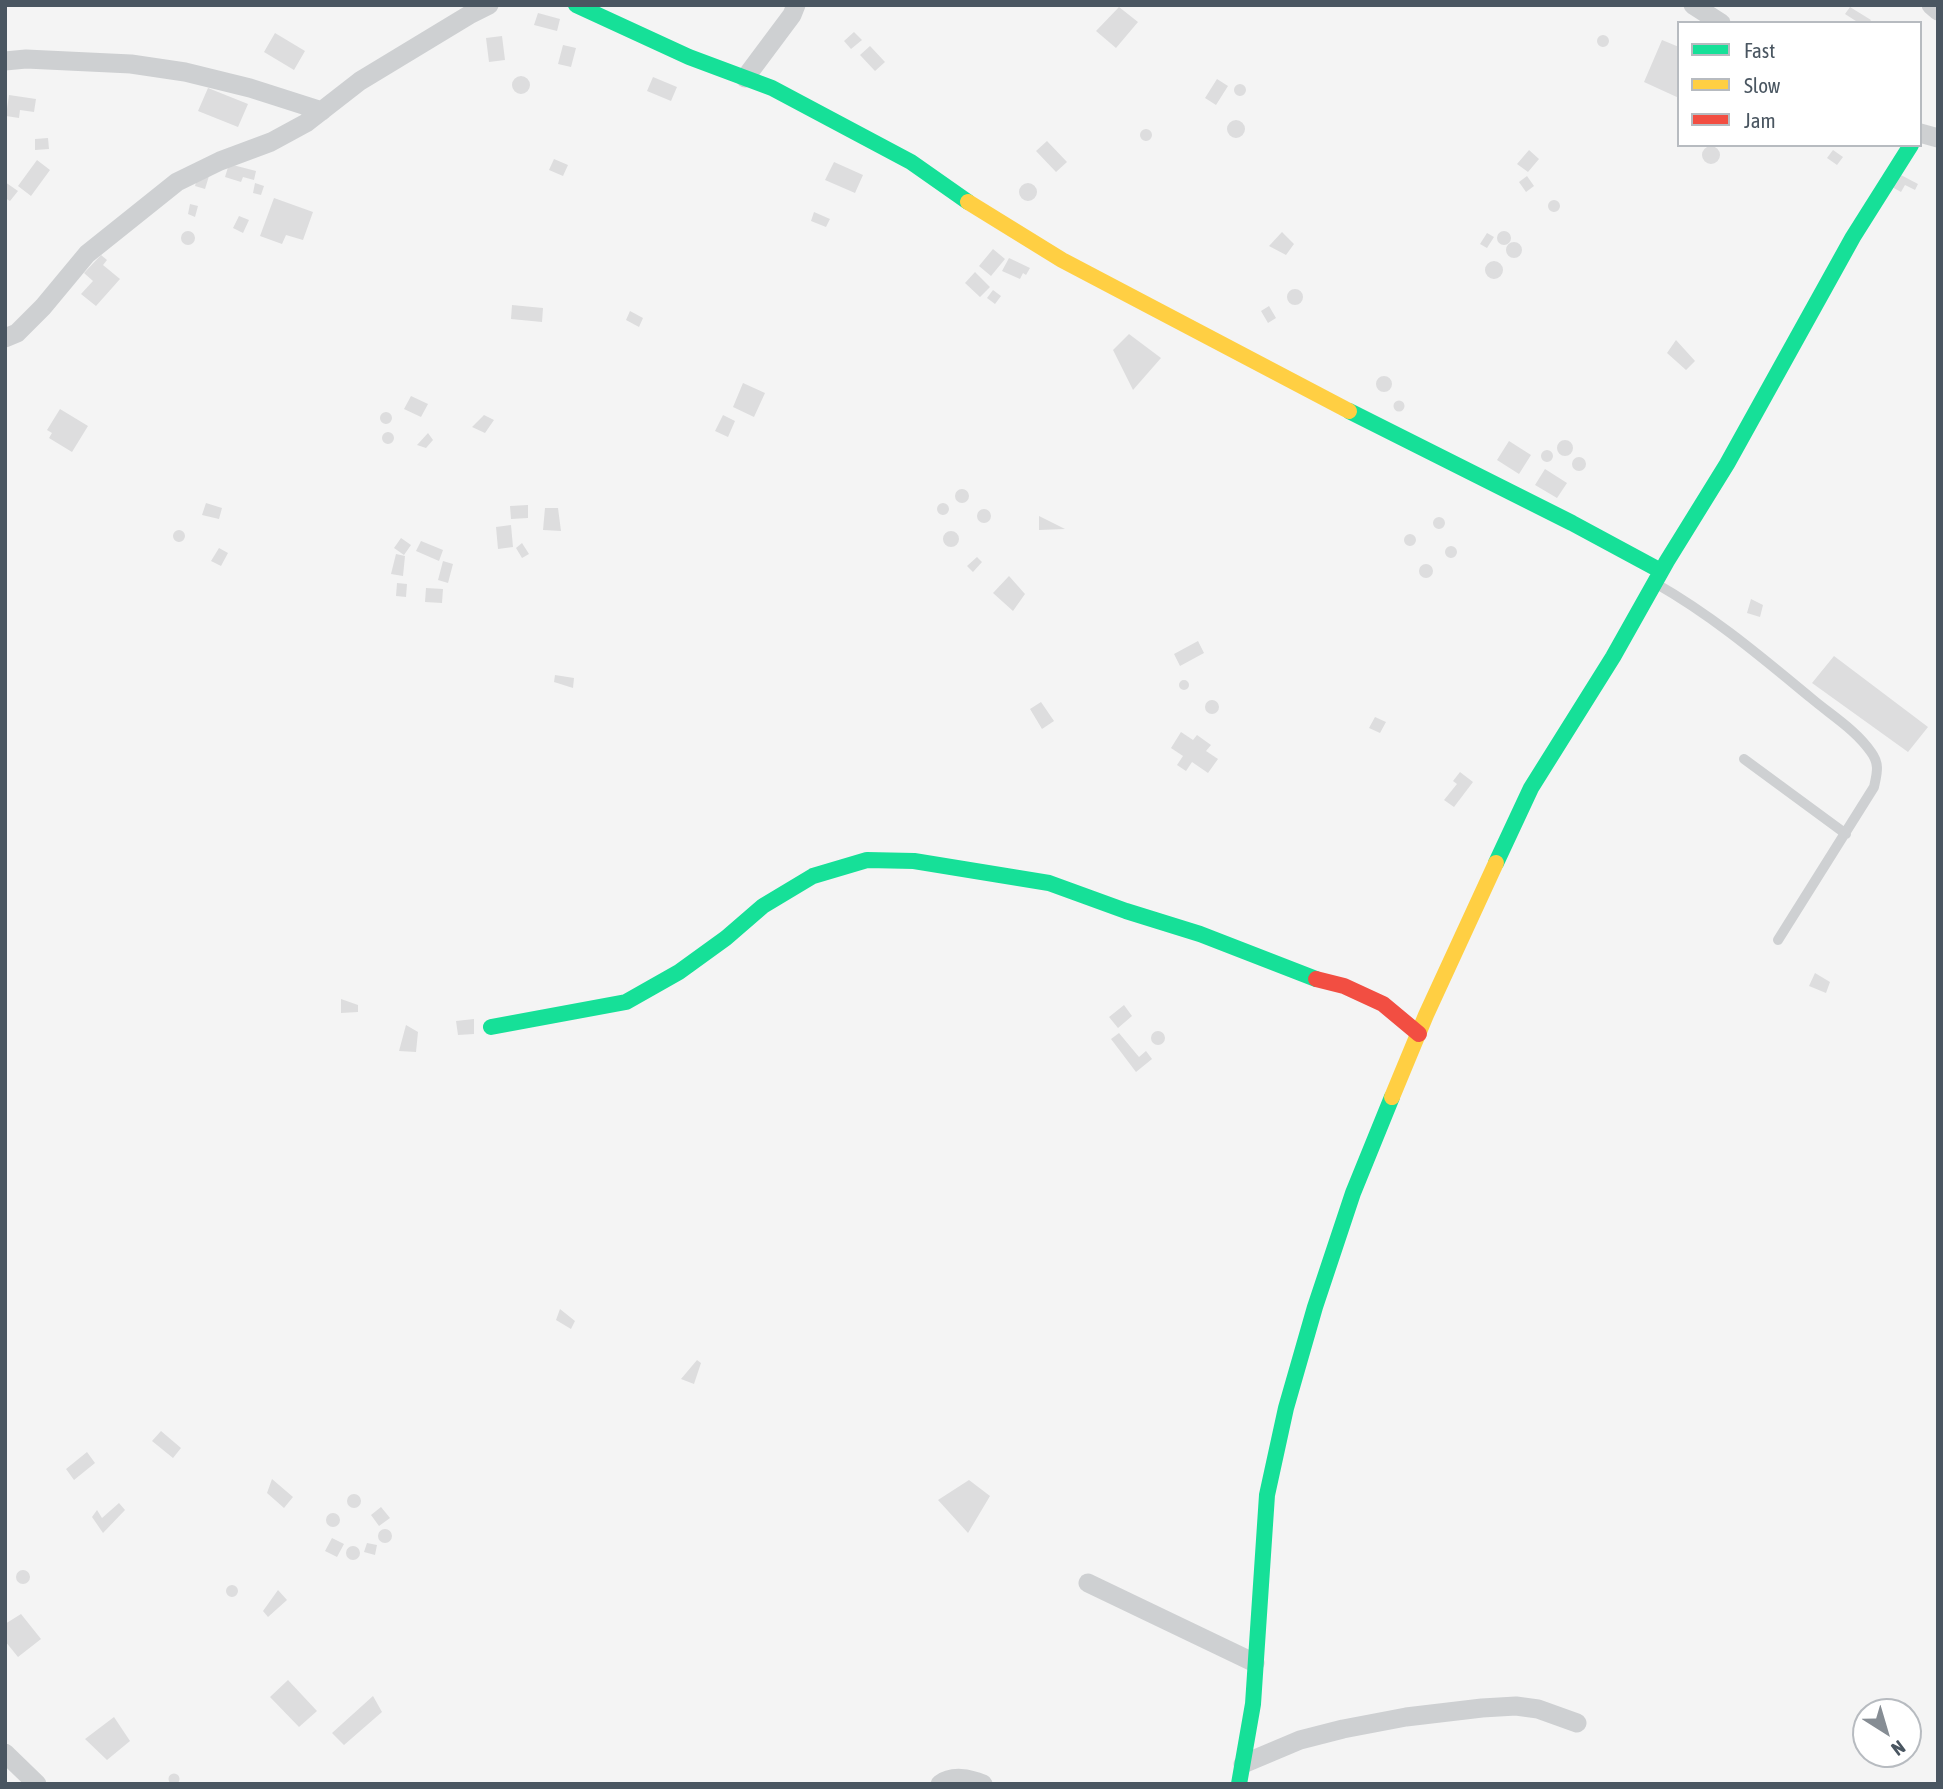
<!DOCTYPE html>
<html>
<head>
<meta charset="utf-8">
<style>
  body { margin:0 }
  #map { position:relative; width:1943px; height:1789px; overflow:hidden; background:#f4f4f4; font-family:"Asap Condensed",sans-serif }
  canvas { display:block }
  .frame { position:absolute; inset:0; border:7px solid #4a5661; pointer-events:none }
  .legend { position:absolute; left:1677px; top:21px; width:245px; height:126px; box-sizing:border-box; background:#fff; border:2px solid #b7bbc0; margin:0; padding:9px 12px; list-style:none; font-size:21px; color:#4a5661 }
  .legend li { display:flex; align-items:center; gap:14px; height:35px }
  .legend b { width:35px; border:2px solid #b7bbc0 }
  .north { position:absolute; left:1852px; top:1698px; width:70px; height:70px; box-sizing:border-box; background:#fff; border:2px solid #b7bbc0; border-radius:50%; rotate:143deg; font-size:19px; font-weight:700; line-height:28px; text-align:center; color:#4a5661 }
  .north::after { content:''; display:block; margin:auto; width:24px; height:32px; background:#868d94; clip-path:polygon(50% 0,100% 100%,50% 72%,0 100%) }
</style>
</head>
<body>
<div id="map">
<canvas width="1943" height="1789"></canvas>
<div class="frame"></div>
<ul class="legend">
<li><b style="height:9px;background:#16e098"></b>Fast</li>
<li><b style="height:9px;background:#ffcf43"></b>Slow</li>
<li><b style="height:9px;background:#f24e42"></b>Jam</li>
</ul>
<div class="north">N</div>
</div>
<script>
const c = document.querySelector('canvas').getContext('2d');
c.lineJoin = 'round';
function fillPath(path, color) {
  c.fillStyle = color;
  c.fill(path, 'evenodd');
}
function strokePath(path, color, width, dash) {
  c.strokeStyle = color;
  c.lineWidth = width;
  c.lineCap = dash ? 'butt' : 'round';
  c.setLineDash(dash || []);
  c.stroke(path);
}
fillPath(new Path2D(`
  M 1119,7 L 1138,22 L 1116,48 L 1096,31 Z
  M 1850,7 L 1871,20 L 1869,23 L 1859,23 L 1845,14 Z
  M 538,13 L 560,19 L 557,31 L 534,25 Z
  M 854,32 L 862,40 L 851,49 L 844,41 Z
  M 275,33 L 305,51 L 294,70 L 264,52 Z
  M1597 41a6 6 0 1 1 12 0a6 6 0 1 1-12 0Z
  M 502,36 L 505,60 L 489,62 L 486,38 Z
  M 1662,40 L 1679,47 L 1679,98 L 1644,82 Z
  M 563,45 L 576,48 L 571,67 L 558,64 Z
  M 870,46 L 885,62 L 875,71 L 860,55 Z
  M512 85a9 9 0 1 1 18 0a9 9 0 1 1-18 0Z
  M 653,77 L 677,87 L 671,101 L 647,91 Z
  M 1217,79 L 1228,86 L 1216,105 L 1205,98 Z
  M1234 90a6 6 0 1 1 12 0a6 6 0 1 1-12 0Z
  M 208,88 L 248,104 L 238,127 L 198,111 Z
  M 9,95 L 36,99 L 34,112 L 20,110 L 19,118 L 6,116 Z
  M1227 129a9 9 0 1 1 18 0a9 9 0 1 1-18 0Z
  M1140 135a6 6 0 1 1 12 0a6 6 0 1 1-12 0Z
  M 48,138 L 49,149 L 35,150 L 35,139 Z
  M 1047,141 L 1067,162 L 1056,172 L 1036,151 Z
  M1702 155a9 9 0 1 1 18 0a9 9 0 1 1-18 0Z
  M 1529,150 L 1539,159 L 1528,172 L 1517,164 Z
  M 1833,150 L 1843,157 L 1837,165 L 1827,158 Z
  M 554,159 L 568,165 L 563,176 L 549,170 Z
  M 37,160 L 50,170 L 31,196 L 18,186 Z
  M 834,162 L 863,175 L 855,193 L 825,180 Z
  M 229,164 L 256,171 L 254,180 L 243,177 L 241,182 L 225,177 Z
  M 199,172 L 209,176 L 205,189 L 195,186 Z
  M 1899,174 L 1918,184 L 1915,190 L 1905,185 L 1901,192 L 1892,187 Z
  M 1527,176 L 1534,186 L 1526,192 L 1519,182 Z
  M 5,182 L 18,191 L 10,201 L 5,198 Z
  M1019 192a9 9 0 1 1 18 0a9 9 0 1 1-18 0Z
  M 255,183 L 264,186 L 261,195 L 253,193 Z
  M 274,198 L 313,212 L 303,240 L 286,235 L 282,244 L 260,236 Z
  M1548 206a6 6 0 1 1 12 0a6 6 0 1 1-12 0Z
  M 190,204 L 198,206 L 195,217 L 188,214 Z
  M 814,212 L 830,219 L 826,227 L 811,221 Z
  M 239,216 L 249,220 L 243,233 L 233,228 Z
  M181 238a7 7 0 1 1 14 0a7 7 0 1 1-14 0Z
  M1497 238a7 7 0 1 1 14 0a7 7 0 1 1-14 0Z
  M 1282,232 L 1294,244 L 1286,255 L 1269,246 Z
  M 1487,233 L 1494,237 L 1487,248 L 1480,244 Z
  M1506 250a8 8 0 1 1 16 0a8 8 0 1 1-16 0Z
  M 993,249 L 1005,259 L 991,276 L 979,266 Z
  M 101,255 L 107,260 L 103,265 L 120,279 L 96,306 L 81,294 L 93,281 L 84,273 Z
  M 1009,258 L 1030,268 L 1026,275 L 1023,273 L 1020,279 L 1002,271 Z
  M1485 270a9 9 0 1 1 18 0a9 9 0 1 1-18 0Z
  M 975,272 L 990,287 L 980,297 L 965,283 Z
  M1287 297a8 8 0 1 1 16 0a8 8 0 1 1-16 0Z
  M 993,290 L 1001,296 L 995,304 L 987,298 Z
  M 512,305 L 543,308 L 542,322 L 511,319 Z
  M 1269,306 L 1276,318 L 1268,323 L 1261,311 Z
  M 630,311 L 643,318 L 639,327 L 626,320 Z
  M 1129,334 L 1161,358 L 1133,390 L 1113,350 Z
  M 1676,340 L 1695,361 L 1686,370 L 1667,353 Z
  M1376 384a8 8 0 1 1 16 0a8 8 0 1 1-16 0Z
  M 743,383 L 765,393 L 754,417 L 733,407 Z
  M 411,396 L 428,404 L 421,417 L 404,409 Z
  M1393.5 406a5.5 5.5 0 1 1 11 0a5.5 5.5 0 1 1-11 0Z
  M 60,409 L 88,426 L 72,452 L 49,438 L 52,433 L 47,430 Z
  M380 418a6 6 0 1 1 12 0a6 6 0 1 1-12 0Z
  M 484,415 L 494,420 L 485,433 L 472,427 Z
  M 723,415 L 735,421 L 728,437 L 715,431 Z
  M382 438a6 6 0 1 1 12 0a6 6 0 1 1-12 0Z
  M 428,433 L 433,440 L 426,448 L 417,445 Z
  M1557 448a8 8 0 1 1 16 0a8 8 0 1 1-16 0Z
  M 1509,441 L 1531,455 L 1519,474 L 1497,460 Z
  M1541 456a6 6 0 1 1 12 0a6 6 0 1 1-12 0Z
  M1572 464a7 7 0 1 1 14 0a7 7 0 1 1-14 0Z
  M 1545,469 L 1567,483 L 1557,498 L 1535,485 Z
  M955 496a7 7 0 1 1 14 0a7 7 0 1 1-14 0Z
  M937 509a6 6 0 1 1 12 0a6 6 0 1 1-12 0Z
  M 206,503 L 222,508 L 219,519 L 202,515 Z
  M 528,505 L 528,518 L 511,519 L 510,506 Z
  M 545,508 L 558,508 L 561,531 L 543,530 Z
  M977 516a7 7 0 1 1 14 0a7 7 0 1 1-14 0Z
  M 1039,516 L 1065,529 L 1039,530 Z
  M1433 523a6 6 0 1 1 12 0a6 6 0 1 1-12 0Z
  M 511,525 L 513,547 L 498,549 L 496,527 Z
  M173 536a6 6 0 1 1 12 0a6 6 0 1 1-12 0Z
  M943 539a8 8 0 1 1 16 0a8 8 0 1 1-16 0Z
  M1404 540a6 6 0 1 1 12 0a6 6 0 1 1-12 0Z
  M 401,538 L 411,545 L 404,555 L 394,548 Z
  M 421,541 L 443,550 L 439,561 L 416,551 Z
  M 522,543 L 529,554 L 522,558 L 516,548 Z
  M1445 552a6 6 0 1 1 12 0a6 6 0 1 1-12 0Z
  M 219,548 L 228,553 L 221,566 L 211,561 Z
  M 396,554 L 405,556 L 403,576 L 391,574 Z
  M 977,557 L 982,562 L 973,572 L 967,566 Z
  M 443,561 L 453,564 L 448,583 L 438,580 Z
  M1419 571a7 7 0 1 1 14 0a7 7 0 1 1-14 0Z
  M 1009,576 L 1025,594 L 1013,611 L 993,593 Z
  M 397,583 L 407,584 L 406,597 L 396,596 Z
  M 426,588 L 443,589 L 442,603 L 425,602 Z
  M 1751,599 L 1763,605 L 1760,617 L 1747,613 Z
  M 1198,641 L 1204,653 L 1180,666 L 1174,654 Z
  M 1834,656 L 1928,727 L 1908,752 L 1812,683 Z
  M 555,675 L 574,678 L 573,688 L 554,682 Z
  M1179 685a5 5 0 1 1 10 0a5 5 0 1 1-10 0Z
  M1205 707a7 7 0 1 1 14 0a7 7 0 1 1-14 0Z
  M 1041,702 L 1054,721 L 1042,729 L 1030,709 Z
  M 1375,717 L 1386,722 L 1380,733 L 1369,728 Z
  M 1181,732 L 1193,740 L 1197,735 L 1211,745 L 1206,751 L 1218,759 L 1208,773 L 1192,762 L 1186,771 L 1177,765 L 1183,756 L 1171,748 Z
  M 1460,772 L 1473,782 L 1454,807 L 1444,800 L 1457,784 L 1453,781 Z
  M 1815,973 L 1830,982 L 1826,993 L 1809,986 Z
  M 341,999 L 358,1005 L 358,1012 L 341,1013 Z
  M 1124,1005 L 1132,1016 L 1118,1028 L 1109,1017 Z
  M 474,1019 L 474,1034 L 458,1035 L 456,1021 Z
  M 406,1025 L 418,1032 L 416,1052 L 399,1051 Z
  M1151 1038a7 7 0 1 1 14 0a7 7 0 1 1-14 0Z
  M 1119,1033 L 1139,1057 L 1146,1051 L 1152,1059 L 1136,1072 L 1111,1039 Z
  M 560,1309 L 575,1321 L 571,1329 L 556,1320 Z
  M 697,1360 L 701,1363 L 694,1384 L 681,1379 Z
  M 161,1431 L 181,1448 L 173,1458 L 152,1441 Z
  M 87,1452 L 95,1463 L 74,1480 L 66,1469 Z
  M 272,1479 L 293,1497 L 284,1508 L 267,1493 Z
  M 969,1480 L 990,1496 L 968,1533 L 938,1500 Z
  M347 1501a7 7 0 1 1 14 0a7 7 0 1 1-14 0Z
  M 119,1503 L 125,1510 L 103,1533 L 92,1517 L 97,1510 L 102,1518 Z
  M 381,1507 L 390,1518 L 379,1526 L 371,1515 Z
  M326 1520a7 7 0 1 1 14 0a7 7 0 1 1-14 0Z
  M378 1536a7 7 0 1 1 14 0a7 7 0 1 1-14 0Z
  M 332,1538 L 344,1544 L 337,1557 L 325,1551 Z
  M 367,1543 L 377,1545 L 375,1555 L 364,1552 Z
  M346 1553a7 7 0 1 1 14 0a7 7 0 1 1-14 0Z
  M16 1577a7 7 0 1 1 14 0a7 7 0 1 1-14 0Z
  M226 1591a6 6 0 1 1 12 0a6 6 0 1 1-12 0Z
  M 278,1590 L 287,1600 L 268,1617 L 263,1611 Z
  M 21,1614 L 41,1639 L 18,1657 L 5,1641 L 5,1624 Z
  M 288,1680 L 317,1711 L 299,1727 L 270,1697 Z
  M 373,1696 L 382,1712 L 344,1745 L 332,1733 Z
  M 114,1717 L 130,1741 L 107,1760 L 85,1739 Z
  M168.5 1779a5.5 5.5 0 1 1 11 0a5.5 5.5 0 1 1-11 0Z`), '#ddddde');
strokePath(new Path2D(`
  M 1655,583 C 1713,616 1760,656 1811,698 C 1831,715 1856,730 1871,752 C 1880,764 1877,773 1874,787 L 1778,940
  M 1744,759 L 1846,834`), '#ced0d2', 10);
strokePath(new Path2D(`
  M 1693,5 L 1721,23
  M 1931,5 L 1938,11
  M 5,61 L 26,59 L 131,64 L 185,72 L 250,88 L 322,111
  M 745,78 L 792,15 L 796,5
  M 1920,133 L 1938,138
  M 5,338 L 17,333 L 43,307 L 87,254 L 177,182 L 220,161 L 271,142 L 306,123 L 360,81 L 469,15 L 489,5
  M 1088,1583 L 1255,1663
  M 5,1753 L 37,1784
  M 1243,1764 L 1300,1740 L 1343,1729 L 1406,1717 L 1482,1708 L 1516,1706 L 1538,1709 L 1577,1723
  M 940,1784 C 952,1775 969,1778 983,1784`), '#ced0d2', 19);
strokePath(new Path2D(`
  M 576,5 L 689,57 L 772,88 L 911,162 L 968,202
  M 1349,411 L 1572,523 L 1661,571
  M 1496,863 L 1531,788 L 1613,657 L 1667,561 L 1727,464 L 1853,237 L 1911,145
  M 491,1027 L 626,1002 L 679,972 L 726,938 L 763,906 L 813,876 L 867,860 L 914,861 L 1049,883 L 1126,911 L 1200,934 L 1316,979
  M 1239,1784 L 1253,1704 L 1267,1495 L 1286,1408 L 1315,1307 L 1353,1193 L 1392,1097`), '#16e098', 16);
strokePath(new Path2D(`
  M 968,202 L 1062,260 L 1349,411
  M 1392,1097 L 1426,1015 L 1496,863`), '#ffcf43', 16);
strokePath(new Path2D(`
  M 1316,979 L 1344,986 L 1383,1004 L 1419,1034`), '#f24e42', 16);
</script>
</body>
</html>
